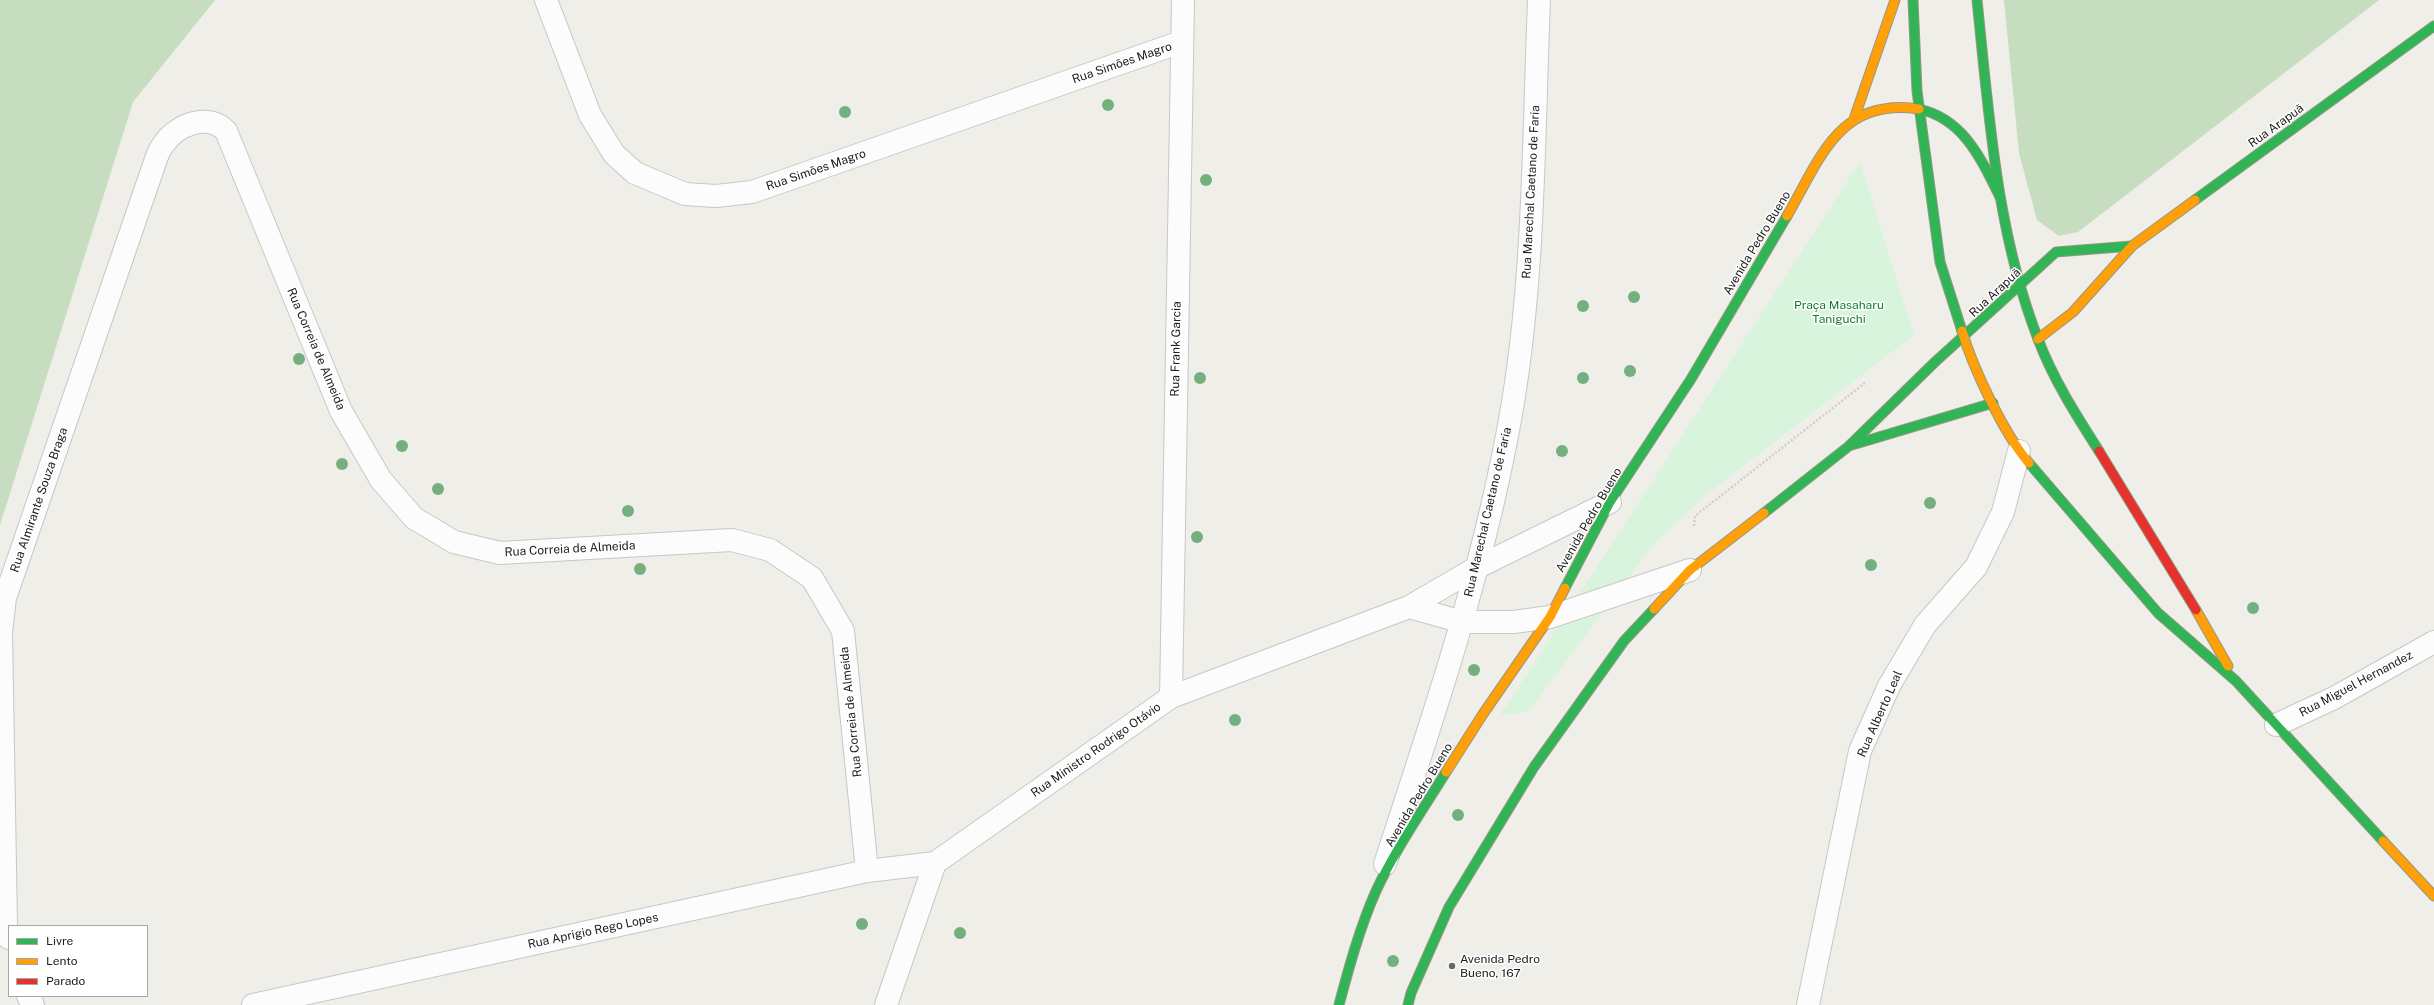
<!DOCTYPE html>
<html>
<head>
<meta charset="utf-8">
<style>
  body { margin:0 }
  #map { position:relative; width:2434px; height:1005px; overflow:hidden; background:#efeee9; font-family:"Public Sans",sans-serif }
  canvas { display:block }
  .legend { position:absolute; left:8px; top:925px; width:140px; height:72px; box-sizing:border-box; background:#fff; border:1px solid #a6a6a6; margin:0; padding:5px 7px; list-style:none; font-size:12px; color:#202020 }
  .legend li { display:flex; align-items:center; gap:8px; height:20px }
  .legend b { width:20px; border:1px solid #a6a6a6 }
</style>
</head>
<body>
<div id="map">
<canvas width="2434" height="1005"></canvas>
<ul class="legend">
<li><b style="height:5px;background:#30b455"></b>Livre</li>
<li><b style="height:5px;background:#ff9f0a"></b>Lento</li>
<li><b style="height:5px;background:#e5322d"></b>Parado</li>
</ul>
</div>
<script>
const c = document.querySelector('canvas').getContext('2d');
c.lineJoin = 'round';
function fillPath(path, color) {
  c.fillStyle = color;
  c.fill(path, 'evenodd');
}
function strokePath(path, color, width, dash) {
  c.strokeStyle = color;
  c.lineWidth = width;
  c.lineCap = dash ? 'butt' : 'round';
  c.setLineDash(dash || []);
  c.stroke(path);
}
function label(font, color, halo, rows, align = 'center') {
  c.font = font + ' "Public Sans",sans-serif';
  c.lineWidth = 3;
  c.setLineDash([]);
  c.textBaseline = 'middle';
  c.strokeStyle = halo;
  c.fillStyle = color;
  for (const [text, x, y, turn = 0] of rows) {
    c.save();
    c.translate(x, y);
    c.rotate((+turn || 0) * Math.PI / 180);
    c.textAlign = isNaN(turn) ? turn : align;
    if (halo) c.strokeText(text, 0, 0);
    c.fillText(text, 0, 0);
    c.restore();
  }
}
fillPath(new Path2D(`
  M 0,0 L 215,0 L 133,102 L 0,525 Z
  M 2004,0 L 2379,0 L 2078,232 L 2059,236 L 2037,220 L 2019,153 Z`), '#c6ddbf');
fillPath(new Path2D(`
  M 1860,162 L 1914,335 L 1708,493 L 1653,545 L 1529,711 L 1500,716 Z`), '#d8f4dc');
const street = new Path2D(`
  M 546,0 L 590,115 L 614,154 L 635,173 L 685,194 L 716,196 L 752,192 L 1181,42
  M 1409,607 L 1463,622 L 1514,622 L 1550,617 L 1690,570
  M 1171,697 L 1183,0
  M 2276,725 L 2334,698 L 2434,642
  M 1385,864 C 1430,726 1477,589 1505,446 C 1535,300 1533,148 1539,0
  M 9,938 L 6,926 L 1,632 L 5,598 L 155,162 C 157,156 159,150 163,145 C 176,125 208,112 226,131 L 341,411 L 381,480 L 414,518 L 454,542 L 500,553 L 732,540 L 770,550 L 812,578 L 843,631 L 867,871
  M 28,996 L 33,1005
  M 253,1005 L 867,871 L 935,863
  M 886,1005 L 935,863 L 1171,697 L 1409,607 L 1476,568 L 1610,502
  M 1808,1005 L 1860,751 L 1889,686 L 1925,625 L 1976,567 L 2003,512 L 2019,451`);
const fast = new Path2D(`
  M 1913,0 L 1917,91 L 1940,262 L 1962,331
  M 1977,0 C 1989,114 1996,231 2038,339 C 2053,379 2076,415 2099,451
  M 1919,109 C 1964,119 1981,159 2000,197
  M 2195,200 L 2434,26
  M 1852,445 L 1993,403
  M 2029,463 L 2158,613 L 2236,681 L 2383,841
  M 1764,513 L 1849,446 L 1935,362 L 2056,252 L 2132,246
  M 1565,588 L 1610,502 L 1691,379 L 1787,216
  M 1339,1005 C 1349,967 1360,927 1376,891 C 1395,850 1422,811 1446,772
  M 1408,1005 L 1411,993 L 1449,907 L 1534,767 L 1624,641 L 1654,609`);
const slow = new Path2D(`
  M 1854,119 L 1895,0
  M 1787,216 C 1820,159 1839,97 1919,109
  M 1962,331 C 1973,368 2004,434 2029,463
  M 2038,339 L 2073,312 L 2132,246 L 2195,200
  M 1654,609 L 1690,570 L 1764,513
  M 2196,610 L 2228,666
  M 1446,772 L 1483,714 L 1550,617 L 1565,588
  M 2383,841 L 2434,896`);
const jam = new Path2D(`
  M 2099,451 L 2196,610`);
strokePath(street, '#c7c7c5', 24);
strokePath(fast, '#949981', 11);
strokePath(slow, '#949981', 11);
strokePath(jam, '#949981', 11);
strokePath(new Path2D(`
  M 1694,526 L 1695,516 L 1866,382`), '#d7ccc8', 2.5, [2, 2]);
strokePath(street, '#fdfcfc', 22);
strokePath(fast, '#30b455', 9);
strokePath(slow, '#ff9f0a', 9);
strokePath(jam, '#e5322d', 9);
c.fillStyle = '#74b07f';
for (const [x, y] of [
  [1108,105],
  [845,112],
  [1206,180],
  [1634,297],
  [1583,306],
  [299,359],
  [1630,371],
  [1200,378],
  [1583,378],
  [402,446],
  [1562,451],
  [342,464],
  [438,489],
  [1930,503],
  [628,511],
  [1197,537],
  [1871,565],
  [640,569],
  [2253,608],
  [1474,670],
  [1235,720],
  [1458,815],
  [862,924],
  [960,933],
  [1393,961]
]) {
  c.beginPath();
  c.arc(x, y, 6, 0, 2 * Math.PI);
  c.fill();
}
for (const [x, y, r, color] of [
  [1452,966,4,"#686866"]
]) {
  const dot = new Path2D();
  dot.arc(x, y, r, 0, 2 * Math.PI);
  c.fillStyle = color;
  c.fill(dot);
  strokePath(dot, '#fff', 1.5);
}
label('12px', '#202020', '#fff', [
  ["Rua Simões Magro",1122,63,-19],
  ["Rua Arapuã",2276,126,-36],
  ["Rua Simões Magro",816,170,-19],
  ["Rua Marechal Caetano de Faria",1531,192,-87],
  ["Avenida Pedro Bueno",1757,243,-59],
  ["Rua Arapuã",1995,293,-43],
  ["Rua Correia de Almeida",316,349,67],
  ["Rua Frank Garcia",1176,349,-89],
  ["Rua Almirante Souza Braga",39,500,-71],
  ["Rua Marechal Caetano de Faria",1488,512,-77],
  ["Avenida Pedro Bueno",1589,520,-60],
  ["Rua Correia de Almeida",570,549,-3],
  ["Rua Miguel Hernandez",2356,684,-28],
  ["Rua Correia de Almeida",851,712,-96],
  ["Rua Alberto Leal",1880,714,-66],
  ["Rua Ministro Rodrigo Otávio",1096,750,-35],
  ["Avenida Pedro Bueno",1419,795,-59],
  ["Rua Aprigio Rego Lopes",593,931,-12]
]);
label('12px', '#0f7e28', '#fff', [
  ["Praça Masaharu",1839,305],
  ["Taniguchi",1839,319]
]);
label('12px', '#202020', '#fff', [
  ["Avenida Pedro",1460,959],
  ["Bueno, 167",1460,973]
], 'left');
</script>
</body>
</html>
